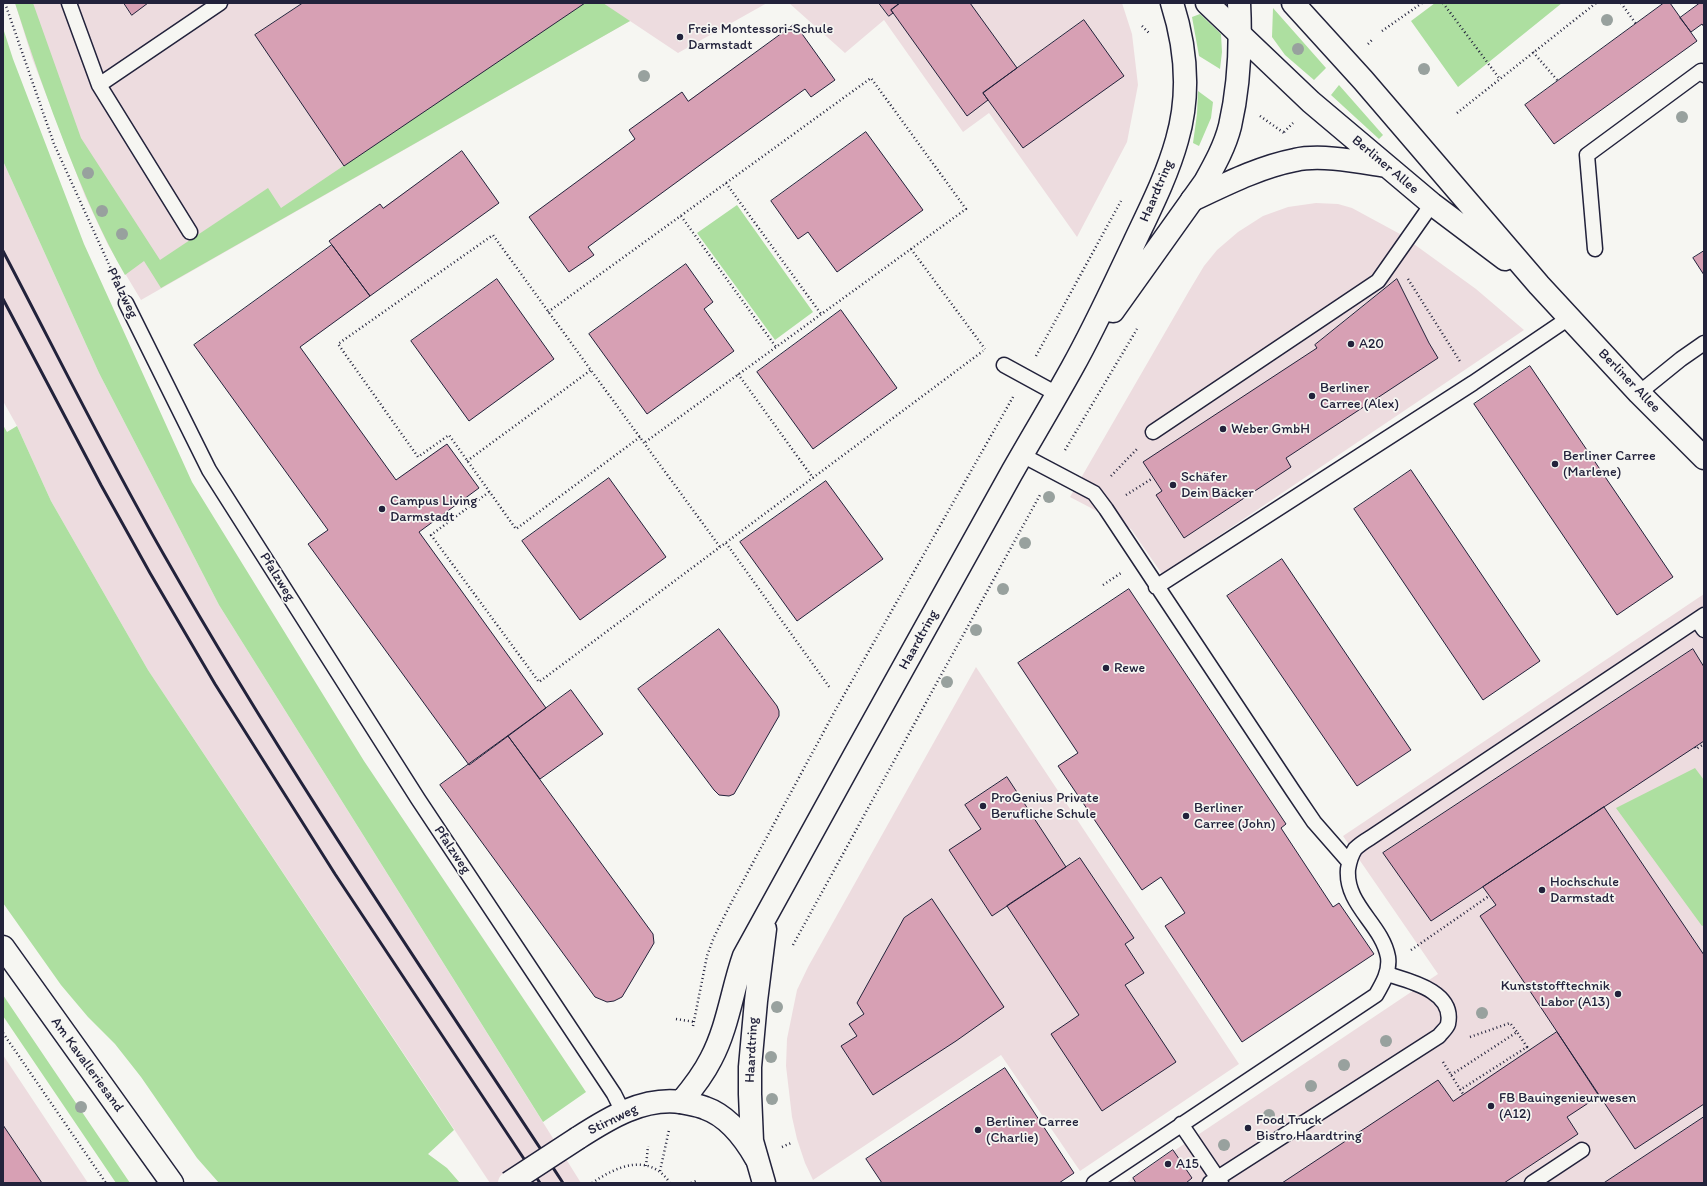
<!DOCTYPE html>
<html>
<head>
<meta charset="utf-8">
<style>
  body { margin:0 }
  #map { position:relative; width:1707px; height:1186px; overflow:hidden; background:#f6f6f2; font-family:Itim,sans-serif }
  canvas { display:block }
  .frame { position:absolute; inset:0; border:4px solid #22223b; pointer-events:none }
</style>
</head>
<body>
<div id="map">
<canvas width="1707" height="1186"></canvas>
<div class="frame"></div>
</div>
<script>
const c = document.querySelector('canvas').getContext('2d');
c.lineJoin = 'round';
function fillPath(path, color) {
  c.fillStyle = color;
  c.fill(path, 'evenodd');
}
function strokePath(path, color, width, dash) {
  c.strokeStyle = color;
  c.lineWidth = width;
  c.lineCap = dash ? 'butt' : 'round';
  c.setLineDash(dash || []);
  c.stroke(path);
}
function label(font, color, halo, rows, align = 'center') {
  c.font = font + ' Itim,sans-serif';
  c.lineWidth = 3.5;
  c.setLineDash([]);
  c.textBaseline = 'middle';
  c.strokeStyle = halo;
  c.fillStyle = color;
  for (const [text, x, y, turn = 0] of rows) {
    c.save();
    c.translate(x, y);
    c.rotate((+turn || 0) * Math.PI / 180);
    c.textAlign = isNaN(turn) ? turn : align;
    if (halo) c.strokeText(text, 0, 0);
    c.fillText(text, 0, 0);
    c.restore();
  }
}
fillPath(new Path2D(`
  M 15,3 L 767,3 L 678,53 L 630,21 L 141,300 L 108,245 L 85,196 L 32,58 Z
  M 789,3 L 1122,3 L 1132,34 L 1138,85 L 1127,142 L 1077,237 L 989,113 L 963,132 L 884,20 L 845,53 Z
  M 3,161 L 99,373 L 219,605 L 581,1183 L 490,1183 L 148,670 L 51,501 L 17,426 L 3,401 Z
  M 1316,203 L 1338,204 L 1352,208 L 1400,234 L 1476,289 L 1524,330 L 1162,574 L 1131,529 L 1070,497 L 1189,291 L 1204,266 L 1217,250 L 1238,232 L 1263,216 L 1288,207 Z
  M 1704,594 L 1704,1183 L 1126,1183 L 1438,974 L 1343,836 Z
  M 976,667 L 1239,1064 L 1080,1171 L 1001,1055 L 813,1180 L 805,1163 L 797,1139 L 792,1117 L 786,1066 L 787,1039 L 797,990 L 808,967 Z
  M 3,1055 L 88,1183 L 3,1183 Z`), '#eddcdf');
fillPath(new Path2D(`
  M 15,3 L 33,3 L 81,138 L 160,260 L 268,188 L 281,208 L 585,3 L 603,3 L 630,21 L 161,288 L 144,261 L 125,275 C 102,235 84,193 67,150 C 48,102 31,53 15,3 Z
  M 1435,3 L 1562,3 L 1458,87 L 1411,21 Z
  M 1273,8 L 1326,68 L 1314,80 L 1285,55 L 1272,37 Z
  M 1200,14 L 1221,34 L 1222,52 L 1220,69 L 1199,56 L 1192,17 Z
  M 3,28 L 13,59 L 84,244 L 192,482 L 364,761 L 586,1092 L 543,1122 L 219,605 L 99,373 L 3,161 Z
  M 1339,85 L 1383,135 L 1379,139 L 1331,95 Z
  M 1198,91 L 1213,102 L 1211,118 L 1199,146 L 1193,143 L 1197,114 Z
  M 737,205 L 813,312 L 775,340 L 697,233 Z
  M 3,425 L 7,432 L 17,426 L 51,501 L 148,670 L 454,1130 L 428,1154 L 447,1168 L 460,1183 L 219,1183 L 197,1158 L 141,1077 L 115,1044 L 88,1017 L 61,985 L 3,903 Z
  M 1695,768 L 1704,780 L 1704,925 L 1702,926 L 1616,808 Z
  M 3,995 L 130,1183 L 116,1183 L 3,1016 Z`), '#addfa0');
const building = new Path2D(`
  M 124,3 L 148,3 L 132,15 Z
  M 303,3 L 585,3 L 344,166 L 255,35 Z
  M 879,3 L 900,3 L 891,10 L 893,13 L 889,16 Z
  M 900,3 L 970,3 L 1017,68 L 983,93 L 988,100 L 967,116 L 891,10 Z
  M 1664,3 L 1670,3 L 1697,41 L 1554,144 L 1525,105 Z
  M 1700,3 L 1704,3 L 1704,27 L 1702,24 L 1691,32 L 1680,18 Z
  M 1084,20 L 1124,76 L 1023,148 L 983,93 Z
  M 795,24 L 835,80 L 811,97 L 805,89 L 696,168 L 588,247 L 594,255 L 569,272 L 529,217 L 635,139 L 629,130 L 682,92 L 688,101 Z
  M 866,132 L 923,210 L 837,272 L 808,232 L 798,239 L 771,201 Z
  M 462,151 L 499,203 L 370,296 L 329,241 L 380,204 L 383,208 Z
  M 332,245 L 370,296 L 300,347 L 396,480 L 447,444 L 479,488 L 419,532 L 546,708 L 469,765 L 308,544 L 328,530 L 194,345 Z
  M 1704,251 L 1704,275 L 1693,258 Z
  M 686,264 L 713,302 L 704,309 L 734,351 L 647,414 L 589,334 Z
  M 497,279 L 554,359 L 469,421 L 411,341 Z
  M 1397,279 L 1429,343 L 1438,358 L 1286,458 L 1291,467 L 1184,538 L 1156,495 L 1162,491 L 1143,462 L 1317,348 L 1315,345 Z
  M 841,310 L 897,388 L 813,449 L 757,372 Z
  M 1530,366 L 1673,577 L 1617,615 L 1474,404 Z
  M 1411,470 L 1540,661 L 1483,700 L 1354,509 Z
  M 609,478 L 666,557 L 580,620 L 522,541 Z
  M 826,481 L 883,559 L 797,621 L 740,542 Z
  M 1282,559 L 1411,750 L 1357,786 L 1227,596 Z
  M 1129,589 L 1286,824 L 1281,828 L 1333,907 L 1339,903 L 1374,954 L 1242,1042 L 1165,926 L 1185,913 L 1161,877 L 1142,890 L 1058,766 L 1078,753 L 1018,663 Z
  M 719,629 L 777,706 L 779,711 L 779,716 L 734,794 L 729,796 L 719,795 L 714,790 L 638,689 Z
  M 1693,649 L 1704,667 L 1704,741 L 1431,921 L 1383,853 Z
  M 571,690 L 603,734 L 540,779 L 508,736 Z
  M 508,736 L 653,934 L 654,943 L 622,997 L 614,1001 L 607,1002 L 595,997 L 440,785 Z
  M 1007,777 L 1066,867 L 992,916 L 949,850 L 981,829 L 965,805 Z
  M 1604,807 L 1704,955 L 1704,1104 L 1635,1149 L 1480,916 L 1496,905 L 1483,887 Z
  M 1080,858 L 1134,938 L 1125,944 L 1144,973 L 1125,985 L 1176,1062 L 1102,1111 L 1051,1034 L 1079,1015 L 1007,906 Z
  M 932,899 L 1004,1007 L 956,1041 L 873,1095 L 841,1046 L 857,1036 L 849,1024 L 864,1014 L 857,1003 L 904,918 Z
  M 1557,1032 L 1599,1096 L 1567,1117 L 1578,1134 L 1504,1183 L 1282,1183 L 1438,1080 L 1453,1101 Z
  M 1005,1068 L 1074,1173 L 1059,1183 L 882,1183 L 866,1159 Z
  M 1704,1117 L 1704,1183 L 1604,1183 Z
  M 3,1125 L 42,1183 L 3,1183 Z
  M 1173,1150 L 1192,1178 L 1186,1183 L 1136,1183 L 1133,1178 Z`);
fillPath(building, '#d7a0b4');
strokePath(building, '#22223b', 1);
const service = new Path2D(`
  M 69,3 L 99,85 L 190,232
  M 99,85 L 220,3
  M 1595,249 L 1587,155 L 1701,71 L 1704,75
  M 126,303 L 209,470 L 418,799 L 614,1094 L 623,1112
  M 1004,365 L 1057,394
  M 1639,393 L 1681,359 L 1704,343
  M 1153,432 L 1378,281 L 1432,204
  M 1022,455 L 1094,493 L 1106,509 L 1293,791 L 1314,822 L 1349,862
  M 1156,587 L 1473,383 L 1569,318
  M 1697,620 L 1704,630
  M 1181,1124 L 1221,1183
  M 1094,1183 L 1376,995 C 1383,983 1390,971 1388,957 C 1382,924 1345,905 1348,869 C 1349,863 1351,855 1355,849 C 1359,845 1365,841 1370,838 L 1704,615
  M 1210,1183 L 1439,1036 C 1441,1033 1447,1028 1448,1024 C 1455,991 1409,981 1387,974
  M 1532,1183 L 1582,1150`);
const secondary = new Path2D(`
  M 1207,3 L 1311,102 L 1432,204 L 1505,259
  M 1293,3 L 1363,80 L 1539,285 L 1639,393 L 1704,458
  M 1192,200 C 1224,185 1259,167 1295,160 C 1321,154 1360,162 1386,166
  M 681,1102 C 689,1104 698,1105 705,1108 C 728,1116 744,1137 756,1158`);
const primary = new Path2D(`
  M 1113,311 L 1205,182 C 1215,164 1225,146 1230,126 C 1239,87 1241,43 1239,3
  M 3,947 L 172,1183
  M 578,1138 C 609,1118 643,1097 681,1102 C 692,1089 703,1075 711,1059 C 728,1027 732,990 744,956 C 832,795 922,634 1011,474 C 1031,439 1052,404 1072,368 C 1095,327 1114,285 1134,243 C 1150,209 1167,176 1177,140 C 1190,95 1186,47 1172,3
  M 764,1183 L 752,1141 L 750,1094 L 750,1067 L 756,1001 L 765,929`);
strokePath(service, '#22223b', 17);
strokePath(secondary, '#22223b', 25);
strokePath(primary, '#22223b', 25);
strokePath(new Path2D(`
  M 5,3 L 54,144 L 117,282
  M 1443,3 L 1499,78
  M 1621,3 L 1636,24
  M 1142,26 L 1149,33
  M 1382,31 L 1422,3
  M 1368,44 L 1373,39
  M 1533,52 L 1558,81
  M 1457,113 L 1596,3
  M 1260,116 L 1284,133
  M 1284,132 L 1293,123
  M 726,183 L 821,314
  M 681,216 L 776,347
  M 911,249 L 985,349
  M 1408,279 L 1461,363
  M 548,312 L 871,78 L 966,209 L 644,443
  M 1036,356 L 1121,201
  M 738,374 L 813,478
  M 640,437 L 516,529 L 449,435 L 418,457 L 338,344 L 493,235 C 568,339 644,443 720,547
  M 1065,450 L 1137,329
  M 467,461 L 591,370
  M 1111,476 L 1137,449
  M 489,492 L 431,535 L 539,682 L 983,351
  M 1126,495 L 1153,478
  M 726,543 L 830,688
  M 1103,585 L 1121,573
  M 1695,747 L 1696,749 L 1704,744
  M 793,945 L 1041,493
  M 1411,950 L 1489,896
  M 676,1019 L 695,1022
  M 693,1026 L 707,956 L 714,937 L 729,907 L 836,709 L 1013,397
  M 3,1033 L 106,1183
  M 1470,1037 L 1510,1023 L 1517,1032
  M 1527,1047 L 1530,1050
  M 1443,1062 L 1463,1094
  M 1451,1075 L 1517,1032 L 1527,1047 L 1460,1090
  M 782,1147 L 791,1143
  M 646,1166 L 648,1146
  M 660,1171 L 669,1130
  M 592,1183 C 617,1166 649,1152 670,1183
  M 691,1183 L 696,1181`), '#22223b', 2.5, [1, 3]);
strokePath(service, '#f6f6f2', 14);
strokePath(secondary, '#f6f6f2', 22);
strokePath(primary, '#f6f6f2', 22);
strokePath(new Path2D(`
  M 3,251 C 56,352 107,456 164,555 C 287,771 427,976 563,1183
  M 3,299 L 101,485 L 150,573 L 215,684 L 335,874 L 540,1183`), '#22223b', 3);
const primaryBridge = new Path2D(`
  M 509,1183 L 578,1138`);
strokePath(primaryBridge, '#22223b', 25, []);
strokePath(primaryBridge, '#f6f6f2', 22);
c.fillStyle = '#98a19e';
for (const [x, y] of [
  [1607,20],
  [1298,49],
  [1424,69],
  [644,76],
  [1682,117],
  [88,173],
  [102,211],
  [122,234],
  [1049,497],
  [1025,543],
  [1003,589],
  [976,630],
  [947,682],
  [777,1007],
  [1482,1013],
  [1386,1041],
  [771,1057],
  [1344,1065],
  [1311,1086],
  [772,1099],
  [81,1107],
  [1269,1115],
  [1224,1145]
]) {
  c.beginPath();
  c.arc(x, y, 6, 0, 2 * Math.PI);
  c.fill();
}
for (const [x, y, r, color] of [
  [680,37,4,"#22223b"],
  [1351,344,4,"#22223b"],
  [1312,396,4,"#22223b"],
  [1223,429,4,"#22223b"],
  [1555,464,4,"#22223b"],
  [1173,485,4,"#22223b"],
  [382,509,4,"#22223b"],
  [1106,668,4,"#22223b"],
  [983,806,4,"#22223b"],
  [1186,816,4,"#22223b"],
  [1542,890,4,"#22223b"],
  [1618,994,4,"#22223b"],
  [1491,1106,4,"#22223b"],
  [1248,1128,4,"#22223b"],
  [978,1130,4,"#22223b"],
  [1168,1164,4,"#22223b"]
]) {
  const dot = new Path2D();
  dot.arc(x, y, r, 0, 2 * Math.PI);
  c.fillStyle = color;
  c.fill(dot);
  strokePath(dot, '#f6f6f2', 1.5);
}
label('14px', '#22223b', '#f6f6f2', [
  ["Freie Montessori-Schule",688,29],
  ["Darmstadt",688,45],
  ["A20",1359,344],
  ["Berliner",1320,388],
  ["Carree (Alex)",1320,404],
  ["Weber GmbH",1231,429],
  ["Berliner Carree",1563,456],
  ["(Marlene)",1563,472],
  ["Schäfer",1181,477],
  ["Dein Bäcker",1181,493],
  ["Campus Living",390,501],
  ["Darmstadt",390,517],
  ["Rewe",1114,668],
  ["ProGenius Private",991,798],
  ["Berufliche Schule",991,814],
  ["Berliner",1194,808],
  ["Carree (John)",1194,824],
  ["Hochschule",1550,882],
  ["Darmstadt",1550,898],
  ["Kunststofftechnik",1610,986,"right"],
  ["Labor (A13)",1610,1002,"right"],
  ["FB Bauingenieurwesen",1499,1098],
  ["(A12)",1499,1114],
  ["Food Truck",1256,1120],
  ["Bistro Haardtring",1256,1136],
  ["Berliner Carree",986,1122],
  ["(Charlie)",986,1138],
  ["A15",1176,1164]
], 'left');
label('14px', '#22223b', '#f6f6f2', [
  ["Berliner Allee",1385,165,40],
  ["Haardtring",1157,191,-67],
  ["Pfalzweg",122,293,64],
  ["Berliner Allee",1629,381,46],
  ["Pfalzweg",277,577,58],
  ["Haardtring",919,640,-61],
  ["Pfalzweg",452,850,56],
  ["Haardtring",752,1050,-87],
  ["Am Kavalleriesand",87,1065,54],
  ["Stirnweg",613,1120,-26]
]);
</script>
</body>
</html>
